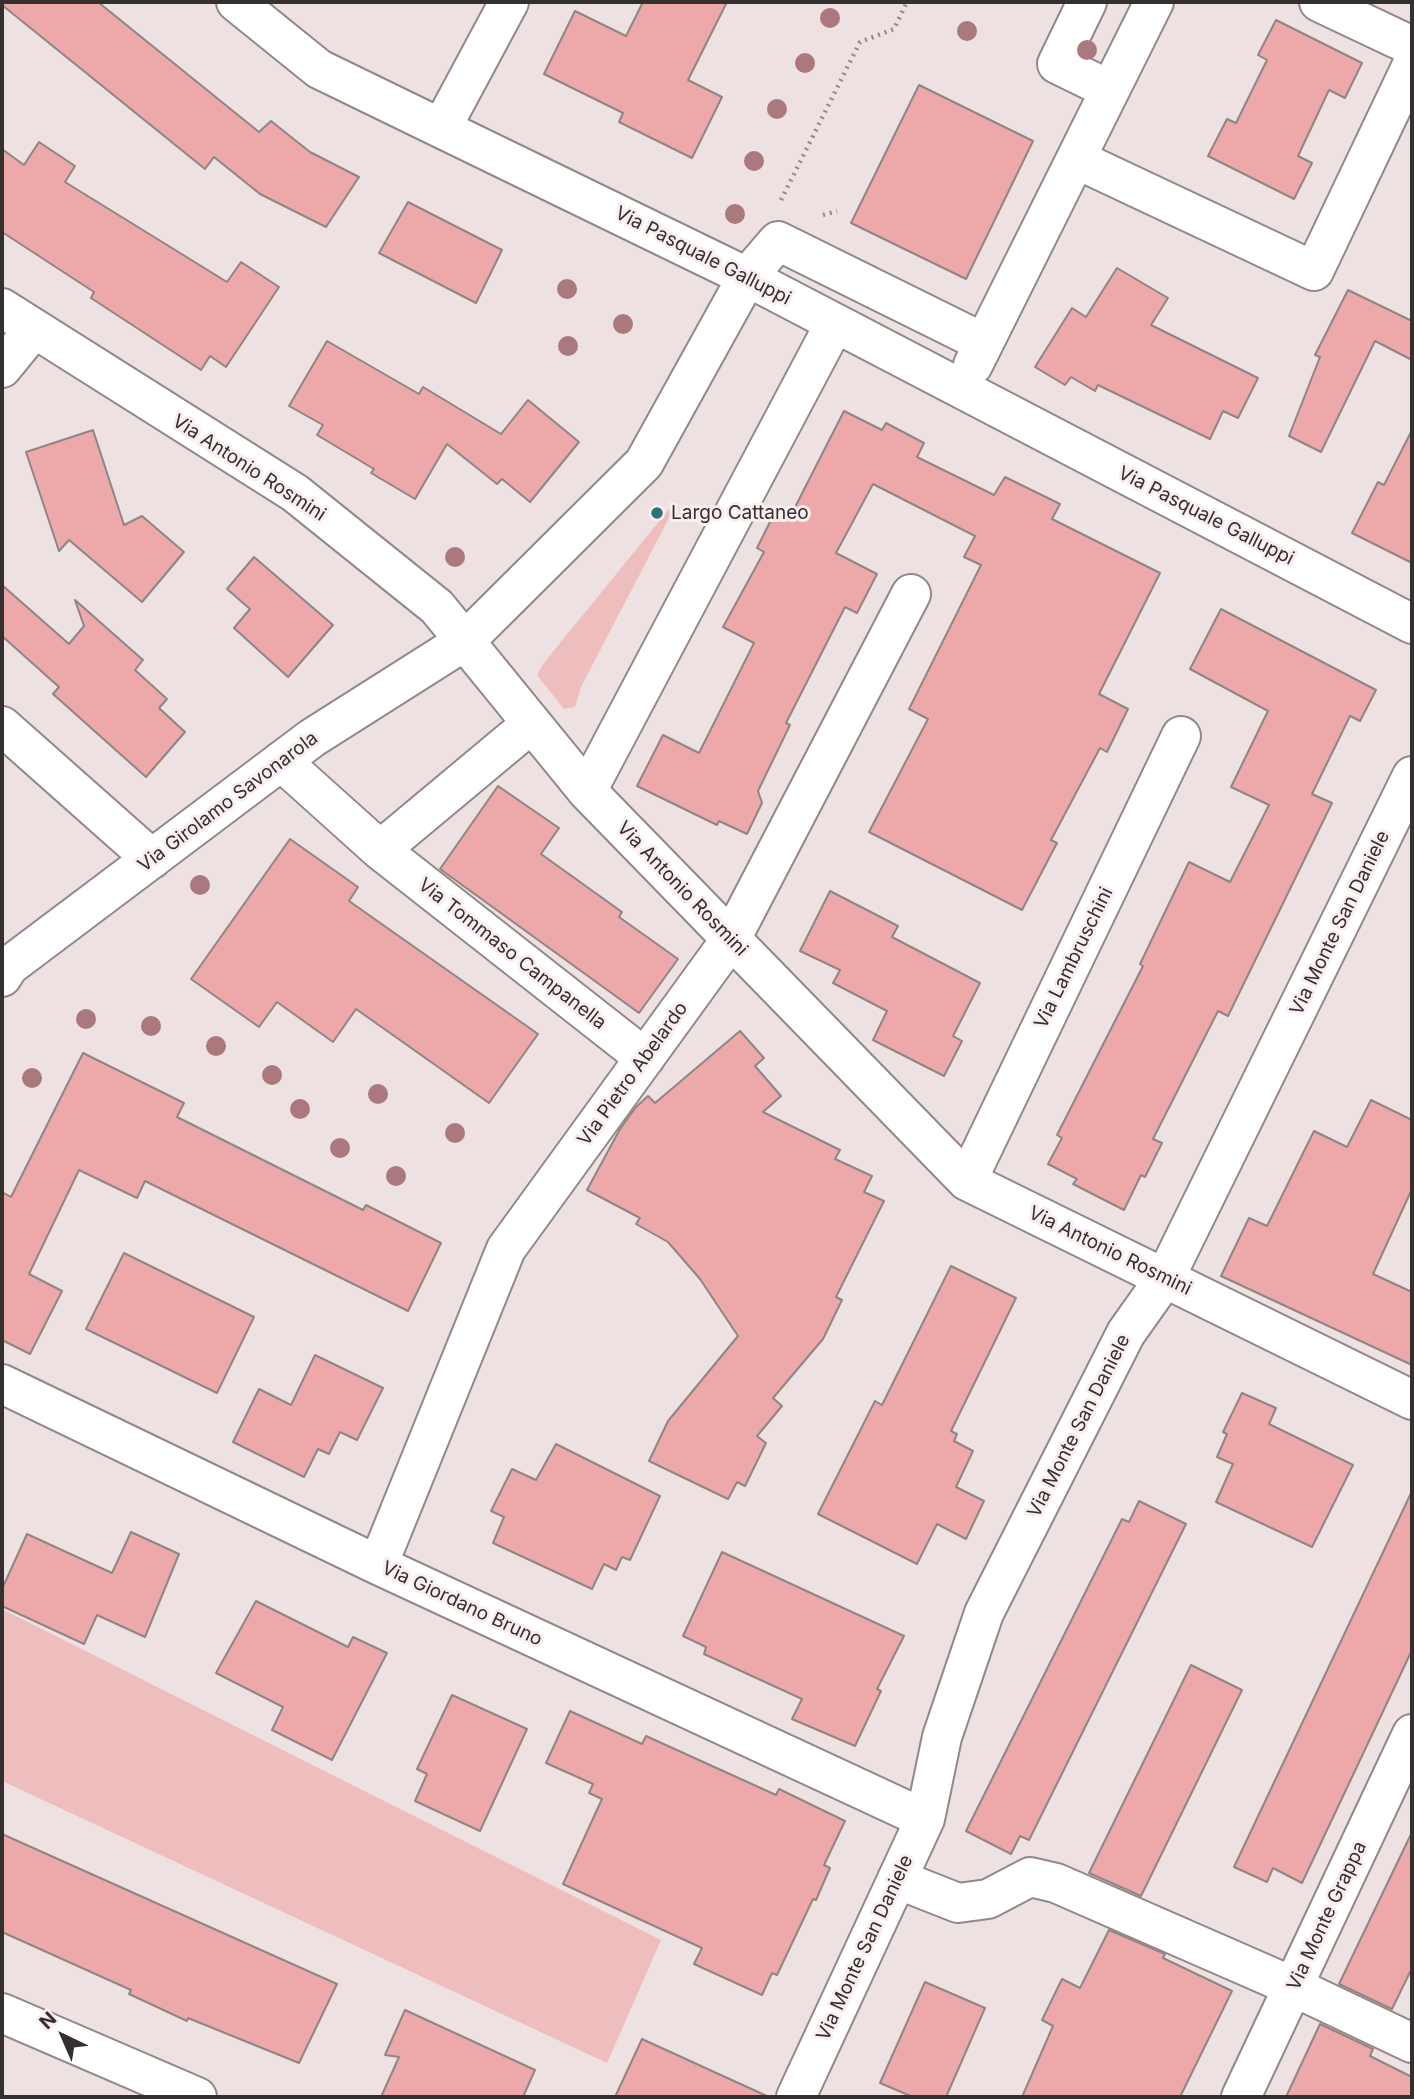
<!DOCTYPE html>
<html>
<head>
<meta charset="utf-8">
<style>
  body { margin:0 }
  #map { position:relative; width:1414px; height:2099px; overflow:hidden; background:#ede1e1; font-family:Inter,sans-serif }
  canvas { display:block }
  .frame { position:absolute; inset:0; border:4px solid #343030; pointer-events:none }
  .north { position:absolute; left:28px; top:2001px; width:70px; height:70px; -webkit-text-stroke:5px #faefee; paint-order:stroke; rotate:316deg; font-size:19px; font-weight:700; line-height:28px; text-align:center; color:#343030 }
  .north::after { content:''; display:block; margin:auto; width:24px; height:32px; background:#343030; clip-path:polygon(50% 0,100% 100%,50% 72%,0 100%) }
</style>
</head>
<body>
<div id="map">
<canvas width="1414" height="2099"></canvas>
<div class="frame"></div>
<div class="north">N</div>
</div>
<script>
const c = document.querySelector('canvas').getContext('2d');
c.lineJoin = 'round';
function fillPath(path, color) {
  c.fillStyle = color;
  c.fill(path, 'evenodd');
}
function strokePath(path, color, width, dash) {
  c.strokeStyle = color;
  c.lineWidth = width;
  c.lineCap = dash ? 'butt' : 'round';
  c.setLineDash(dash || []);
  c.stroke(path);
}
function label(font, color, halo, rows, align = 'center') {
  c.font = font + ' Inter,sans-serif';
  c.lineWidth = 6;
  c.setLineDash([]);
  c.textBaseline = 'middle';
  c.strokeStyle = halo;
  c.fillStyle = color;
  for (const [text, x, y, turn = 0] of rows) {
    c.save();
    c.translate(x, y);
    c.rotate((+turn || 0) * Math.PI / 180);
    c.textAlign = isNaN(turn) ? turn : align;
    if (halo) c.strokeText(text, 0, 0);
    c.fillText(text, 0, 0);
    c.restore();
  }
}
fillPath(new Path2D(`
  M 674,503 L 669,518 L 581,687 L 575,707 L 564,709 L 537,675 L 543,664 Z
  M 2,1609 L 661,1940 L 607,2063 L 2,1781 Z`), '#eebebe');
const building = new Path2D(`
  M 2,2 L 98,2 L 259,132 L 271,121 L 310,152 L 359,177 L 326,227 L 260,194 L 214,157 L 205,169 L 2,5 Z
  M 643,2 L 727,2 L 688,80 L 722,97 L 692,158 L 619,122 L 623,113 L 544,74 L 575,11 L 626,36 Z
  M 1276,20 L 1362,63 L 1345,98 L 1329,90 L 1298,156 L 1312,163 L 1294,199 L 1208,156 L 1227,119 L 1236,123 L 1267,60 L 1258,55 Z
  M 919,85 L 1033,141 L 966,279 L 851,223 Z
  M 39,142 L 75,166 L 65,182 L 227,282 L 241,262 L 279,287 L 226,367 L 210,356 L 201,370 L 91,298 L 94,292 L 2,232 L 2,149 L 24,165 Z
  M 408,202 L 502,250 L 476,303 L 379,253 Z
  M 1117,268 L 1168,298 L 1151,325 L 1258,378 L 1238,418 L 1223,411 L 1210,439 L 1098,385 L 1095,391 L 1071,377 L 1065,385 L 1035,367 L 1072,308 L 1086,317 Z
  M 1348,290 L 1412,321 L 1412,360 L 1375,341 L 1321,452 L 1289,436 L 1320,357 L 1315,355 Z
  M 327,341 L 419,394 L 423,387 L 501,434 L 528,400 L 579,442 L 530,502 L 502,479 L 497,484 L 447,444 L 415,499 L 371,473 L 374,469 L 317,435 L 323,425 L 289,406 Z
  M 844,411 L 882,430 L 886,423 L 924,443 L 917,457 L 994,495 L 1005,477 L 1060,504 L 1052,519 L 1160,573 L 1099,694 L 1128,709 L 1107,752 L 1100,748 L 1051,840 L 1057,843 L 1022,910 L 869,832 L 928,719 L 909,709 L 981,565 L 964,557 L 975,536 L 873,484 L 836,553 L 877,574 L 857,613 L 845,607 L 786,723 L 790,725 L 758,791 L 762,803 L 747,834 L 719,821 L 717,825 L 637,786 L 663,735 L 699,753 L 754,643 L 723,627 L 764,552 L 757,548 L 775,512 L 789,519 Z
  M 93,430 L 124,525 L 142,516 L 184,552 L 142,602 L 69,540 L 59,551 L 26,452 Z
  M 1412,430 L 1412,563 L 1352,533 L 1378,482 L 1384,485 Z
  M 254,557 L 333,625 L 288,677 L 234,628 L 250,609 L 227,589 Z
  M 2,585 L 69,644 L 84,626 L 75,600 L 143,660 L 135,670 L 167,699 L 159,708 L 185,732 L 146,777 L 53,694 L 59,687 L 2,636 Z
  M 1221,609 L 1376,690 L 1360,721 L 1350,716 L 1312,794 L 1332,803 L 1228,1016 L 1218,1011 L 1153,1139 L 1162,1143 L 1145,1177 L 1141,1175 L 1124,1210 L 1073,1184 L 1077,1179 L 1048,1164 L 1062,1138 L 1057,1135 L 1143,966 L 1140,964 L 1189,862 L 1230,882 L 1269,805 L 1231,787 L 1268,711 L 1190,669 Z
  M 498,786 L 559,828 L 541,854 L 622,912 L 619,917 L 678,959 L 639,1013 L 440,869 Z
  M 290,839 L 358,887 L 349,901 L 538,1034 L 489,1103 L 356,1009 L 333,1042 L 277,1002 L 259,1027 L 191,979 Z
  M 830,891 L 898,926 L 892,937 L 980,983 L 953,1036 L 962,1041 L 944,1076 L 873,1040 L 887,1011 L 833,983 L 840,970 L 800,951 Z
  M 740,1031 L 764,1058 L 755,1066 L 781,1096 L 763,1112 L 840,1150 L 835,1159 L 872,1176 L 864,1192 L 884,1201 L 836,1297 L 842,1300 L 823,1339 L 773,1398 L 782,1406 L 757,1436 L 766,1443 L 745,1486 L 737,1482 L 728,1499 L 649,1461 L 668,1421 L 738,1336 L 700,1279 L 668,1242 L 636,1224 L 640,1218 L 587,1190 L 620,1129 L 636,1107 L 648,1096 L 655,1103 Z
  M 83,1053 L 184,1103 L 177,1117 L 363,1210 L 366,1205 L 441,1243 L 408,1311 L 145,1181 L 137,1198 L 79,1170 L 29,1274 L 62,1291 L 30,1354 L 2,1340 L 2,1192 L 11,1197 Z
  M 1371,1100 L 1412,1120 L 1412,1189 L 1373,1274 L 1412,1292 L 1412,1365 L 1221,1276 L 1249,1218 L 1267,1226 L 1314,1131 L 1347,1147 Z
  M 124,1253 L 254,1317 L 217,1393 L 86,1329 Z
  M 951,1266 L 1016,1298 L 951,1431 L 957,1434 L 954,1441 L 973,1451 L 956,1487 L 984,1501 L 966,1539 L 937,1524 L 917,1564 L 818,1514 L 875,1401 L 882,1405 Z
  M 315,1355 L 383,1388 L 357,1440 L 340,1432 L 329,1454 L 318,1449 L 304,1477 L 233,1442 L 259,1389 L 291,1405 Z
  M 1242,1393 L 1276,1408 L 1269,1424 L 1353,1465 L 1312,1547 L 1216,1502 L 1233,1464 L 1217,1457 L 1227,1434 L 1223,1432 Z
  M 556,1444 L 660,1496 L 630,1560 L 622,1557 L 616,1570 L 604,1564 L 592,1589 L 493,1543 L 504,1517 L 491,1511 L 512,1469 L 536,1480 Z
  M 1412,1491 L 1412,1650 L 1302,1883 L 1273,1868 L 1267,1882 L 1234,1867 Z
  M 1139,1501 L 1186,1524 L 1029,1840 L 1020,1836 L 1011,1854 L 966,1831 L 1122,1519 L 1129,1522 Z
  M 131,1532 L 179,1554 L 145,1637 L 97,1615 L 84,1644 L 2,1606 L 2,1589 L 27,1534 L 112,1573 Z
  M 722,1552 L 904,1636 L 877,1689 L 881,1691 L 855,1746 L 792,1719 L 802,1699 L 704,1654 L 706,1647 L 683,1636 Z
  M 256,1601 L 348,1647 L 353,1637 L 387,1653 L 332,1760 L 272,1730 L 283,1707 L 216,1673 Z
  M 1191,1665 L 1242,1690 L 1141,1896 L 1089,1873 Z
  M 452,1695 L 527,1729 L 480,1831 L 415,1801 L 427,1774 L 417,1769 Z
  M 570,1711 L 642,1744 L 646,1736 L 776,1795 L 779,1789 L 845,1821 L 824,1865 L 830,1868 L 816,1900 L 813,1899 L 777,1975 L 772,1973 L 762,1995 L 694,1964 L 702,1948 L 563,1884 L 602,1799 L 589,1793 L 593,1784 L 546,1763 Z
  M 1412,1832 L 1412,1968 L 1392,2009 L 1339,1984 Z
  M 2,1834 L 337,1984 L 299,2063 L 188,2018 L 187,2021 L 129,1994 L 131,1990 L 2,1932 Z
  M 1109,1930 L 1165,1954 L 1163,1958 L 1232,1991 L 1180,2097 L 1022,2097 L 1053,2026 L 1042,2020 L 1062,1979 L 1080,1988 Z
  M 925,1982 L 985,2008 L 946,2097 L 913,2097 L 880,2083 Z
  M 405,2010 L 535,2070 L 523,2097 L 381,2097 L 399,2057 L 385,2055 Z
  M 1320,2024 L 1373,2049 L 1370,2056 L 1412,2077 L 1412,2097 L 1286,2097 Z
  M 642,2039 L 769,2097 L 615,2097 Z`);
fillPath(building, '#eda8a9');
strokePath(building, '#8f8585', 2);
const minor = new Path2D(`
  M 236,2 L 319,69 L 747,277 L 1412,624
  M 1087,2 L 1057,64 L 1110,90
  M 1319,2 L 1412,46
  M 442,127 L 509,2
  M 1076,159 L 1314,271 L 1412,65
  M 2,308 L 295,493 L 437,607 L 587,791 L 967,1181 L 1412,1400
  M 973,365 L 1154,2
  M 2,368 L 33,330
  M 2,726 L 152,859
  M 281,761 L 380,850 L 531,724
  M 587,791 L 835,323
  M 380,850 L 645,1058
  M 2,977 L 9,966 L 312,738 L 465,641 L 644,463 L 747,277 L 778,241 L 984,343
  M 967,1181 L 1181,736
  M 2,1384 L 378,1565 L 925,1819
  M 378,1565 L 506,1249 L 731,939 L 911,594
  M 897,1879 L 958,1903 L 988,1899 L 1030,1877 L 1056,1883 L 1294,1987 L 1412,2043
  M 2,2013 L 197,2097
  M 796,2097 L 925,1819 L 942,1737 L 984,1613 L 1126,1333 L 1165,1278 L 1412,776
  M 1241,2097 L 1412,1734`);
strokePath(minor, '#938888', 42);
strokePath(new Path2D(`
  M 781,200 L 860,42 L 894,29 L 907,2
  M 823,215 L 837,211`), '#938b8b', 4.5, [2, 5]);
strokePath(minor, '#fff', 38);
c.fillStyle = '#aa787d';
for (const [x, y] of [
  [830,18],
  [967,31],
  [1087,50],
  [805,63],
  [777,109],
  [754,161],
  [735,214],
  [567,289],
  [623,324],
  [568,346],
  [455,557],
  [200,885],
  [86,1019],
  [151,1026],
  [216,1046],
  [272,1075],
  [32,1078],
  [378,1094],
  [300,1109],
  [455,1133],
  [340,1148],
  [396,1176]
]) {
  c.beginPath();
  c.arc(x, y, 10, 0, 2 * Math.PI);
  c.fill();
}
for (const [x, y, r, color] of [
  [657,513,7,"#2b7577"]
]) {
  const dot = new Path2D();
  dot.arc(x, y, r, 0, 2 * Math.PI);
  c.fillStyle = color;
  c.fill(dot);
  strokePath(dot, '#faefee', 2.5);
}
label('19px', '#343030', '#faefee', [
  ["Via Pasquale Galluppi",703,256,27],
  ["Via Antonio Rosmini",249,468,33],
  ["Via Pasquale Galluppi",1206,516,27],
  ["Via Girolamo Savonarola",228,802,-37],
  ["Via Antonio Rosmini",682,889,46],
  ["Via Monte San Daniele",1340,923,-64],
  ["Via Tommaso Campanella",512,954,38],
  ["Via Lambruschini",1074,958,-64],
  ["Via Pietro Abelardo",633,1074,-54],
  ["Via Antonio Rosmini",1110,1251,26],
  ["Via Monte San Daniele",1079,1426,-63],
  ["Via Giordano Bruno",462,1604,25],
  ["Via Monte Grappa",1327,1916,-65],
  ["Via Monte San Daniele",865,1948,-65]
]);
label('19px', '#343030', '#faefee', [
  ["Largo Cattaneo",671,513]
], 'left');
</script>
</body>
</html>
